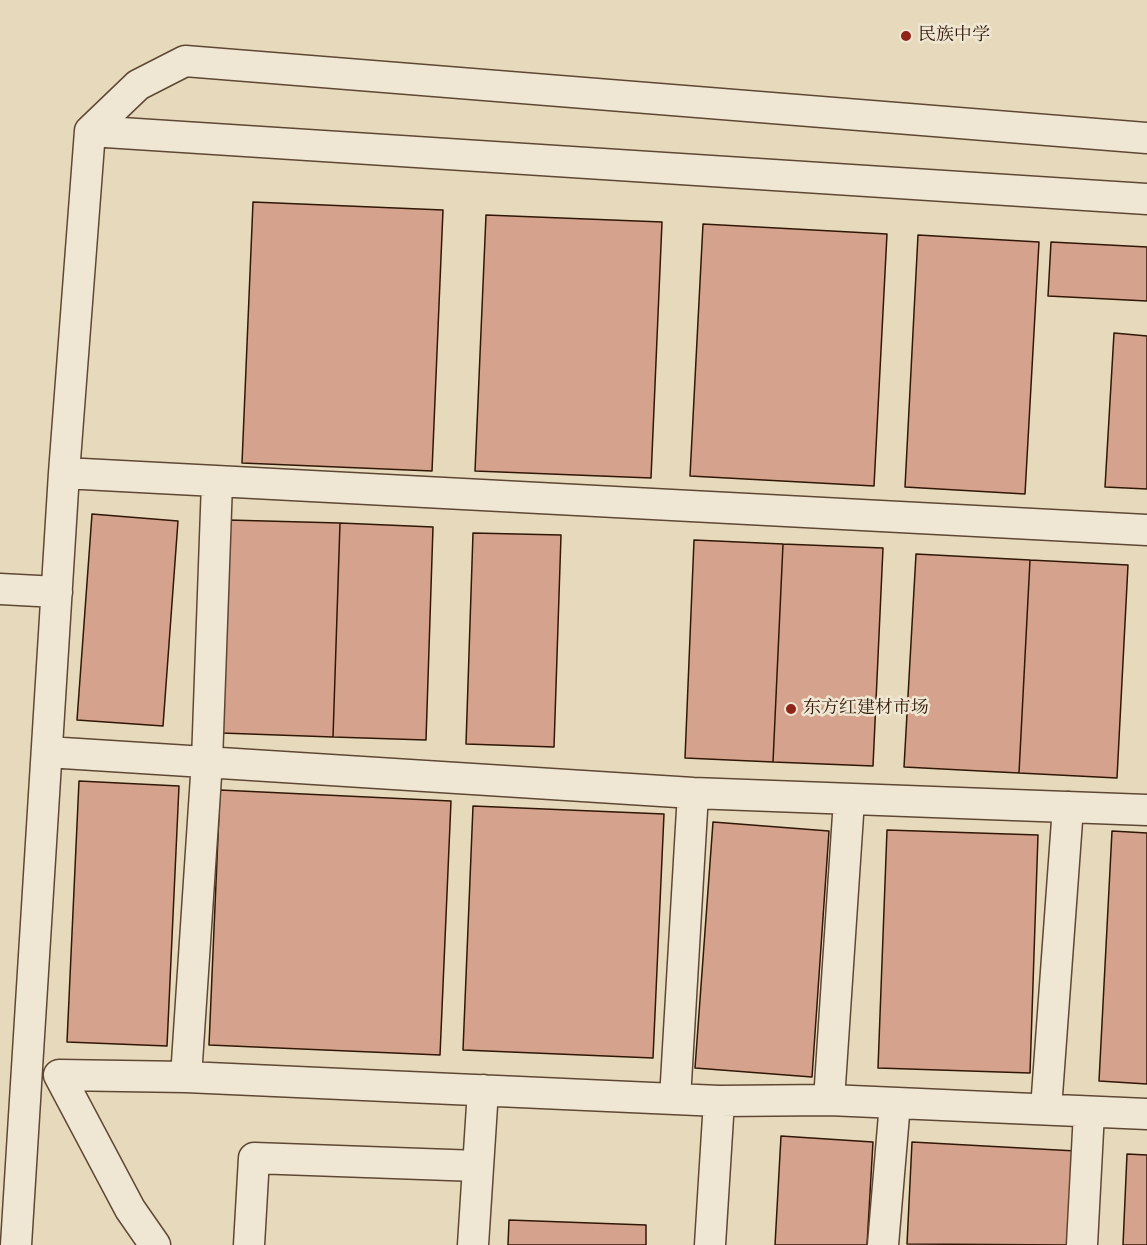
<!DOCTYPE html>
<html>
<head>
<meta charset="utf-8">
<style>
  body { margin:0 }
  canvas { display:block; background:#e7dabc }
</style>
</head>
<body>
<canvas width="1147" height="1245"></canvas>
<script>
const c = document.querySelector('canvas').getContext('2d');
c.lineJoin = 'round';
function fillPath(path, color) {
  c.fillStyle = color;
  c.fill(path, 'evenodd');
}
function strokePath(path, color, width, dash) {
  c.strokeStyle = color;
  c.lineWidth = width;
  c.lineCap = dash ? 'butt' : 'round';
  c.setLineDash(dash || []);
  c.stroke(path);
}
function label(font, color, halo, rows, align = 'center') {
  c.font = font + ' Alegreya,"Noto Serif SC",serif';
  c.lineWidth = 5;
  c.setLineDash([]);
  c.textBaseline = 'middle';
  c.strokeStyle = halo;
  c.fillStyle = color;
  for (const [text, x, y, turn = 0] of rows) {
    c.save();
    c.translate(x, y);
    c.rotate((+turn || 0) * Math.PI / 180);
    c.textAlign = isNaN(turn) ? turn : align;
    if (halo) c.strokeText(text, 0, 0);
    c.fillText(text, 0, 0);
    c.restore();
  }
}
const building = new Path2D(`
  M 253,202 L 443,210 L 432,471 L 242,463 Z
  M 486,215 L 662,222 L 651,478 L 475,471 Z
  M 703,224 L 887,234 L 874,486 L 690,476 Z
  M 918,235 L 1039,242 L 1025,494 L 905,487 Z
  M 1051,242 L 1147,247 L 1147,301 L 1048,296 Z
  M 1114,333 L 1147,336 L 1147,489 L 1105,487 Z
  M 92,514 L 178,521 L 163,726 L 77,720 Z
  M 228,520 L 340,523 L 333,737 L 221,733 Z
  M 340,523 L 433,527 L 426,740 L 333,737 Z
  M 473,533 L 561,535 L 554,747 L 466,744 Z
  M 694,540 L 783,544 L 773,762 L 685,758 Z
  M 783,544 L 883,548 L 873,766 L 773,762 Z
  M 916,554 L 1030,560 L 1019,773 L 904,767 Z
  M 1030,560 L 1128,565 L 1117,778 L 1019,773 Z
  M 79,781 L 179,786 L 167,1046 L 67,1042 Z
  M 220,790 L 451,801 L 440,1055 L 209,1045 Z
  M 473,806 L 664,814 L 653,1058 L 463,1050 Z
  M 713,822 L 829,831 L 812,1077 L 695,1068 Z
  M 887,830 L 1038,835 L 1030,1073 L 878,1068 Z
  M 1112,831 L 1147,833 L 1147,1084 L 1099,1081 Z
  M 781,1136 L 873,1142 L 867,1245 L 775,1245 Z
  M 912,1142 L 1076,1151 L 1071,1245 L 907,1244 Z
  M 1127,1154 L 1147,1155 L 1147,1245 L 1123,1245 Z
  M 509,1220 L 646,1225 L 646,1245 L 508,1245 Z`);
fillPath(building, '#d5a38d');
strokePath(building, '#301706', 1.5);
const minor = new Path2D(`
  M 90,131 L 1147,199
  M 64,473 L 1147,530
  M 0,589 L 57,592
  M 47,752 L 693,793 L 1147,810
  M 186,1077 L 207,761 L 217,482
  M 675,1099 L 693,793
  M 829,1100 L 849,800
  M 1046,1109 L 1068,807
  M 16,1245 L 64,473 L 90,131 L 138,85 L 185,61 L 1147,138
  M 155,1245 L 130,1209 L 59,1075 L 186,1077 L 719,1101 L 829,1100 L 1147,1114
  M 249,1245 L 254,1158 L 478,1166
  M 473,1245 L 483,1090
  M 710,1245 L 719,1101
  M 883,1245 L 895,1103
  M 1082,1245 L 1089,1112`);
strokePath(minor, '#5e4834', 33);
strokePath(minor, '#efe7d3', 30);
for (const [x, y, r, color] of [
  [906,36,6,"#8f2418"],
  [791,709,6,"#8f2418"]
]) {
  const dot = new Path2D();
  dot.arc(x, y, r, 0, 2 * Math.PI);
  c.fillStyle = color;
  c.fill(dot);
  strokePath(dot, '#efe7d3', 2);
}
label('18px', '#301706', '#efe7d3', [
  ["民族中学",918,36],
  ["东方红建材市场",803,709]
], 'left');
</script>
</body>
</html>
